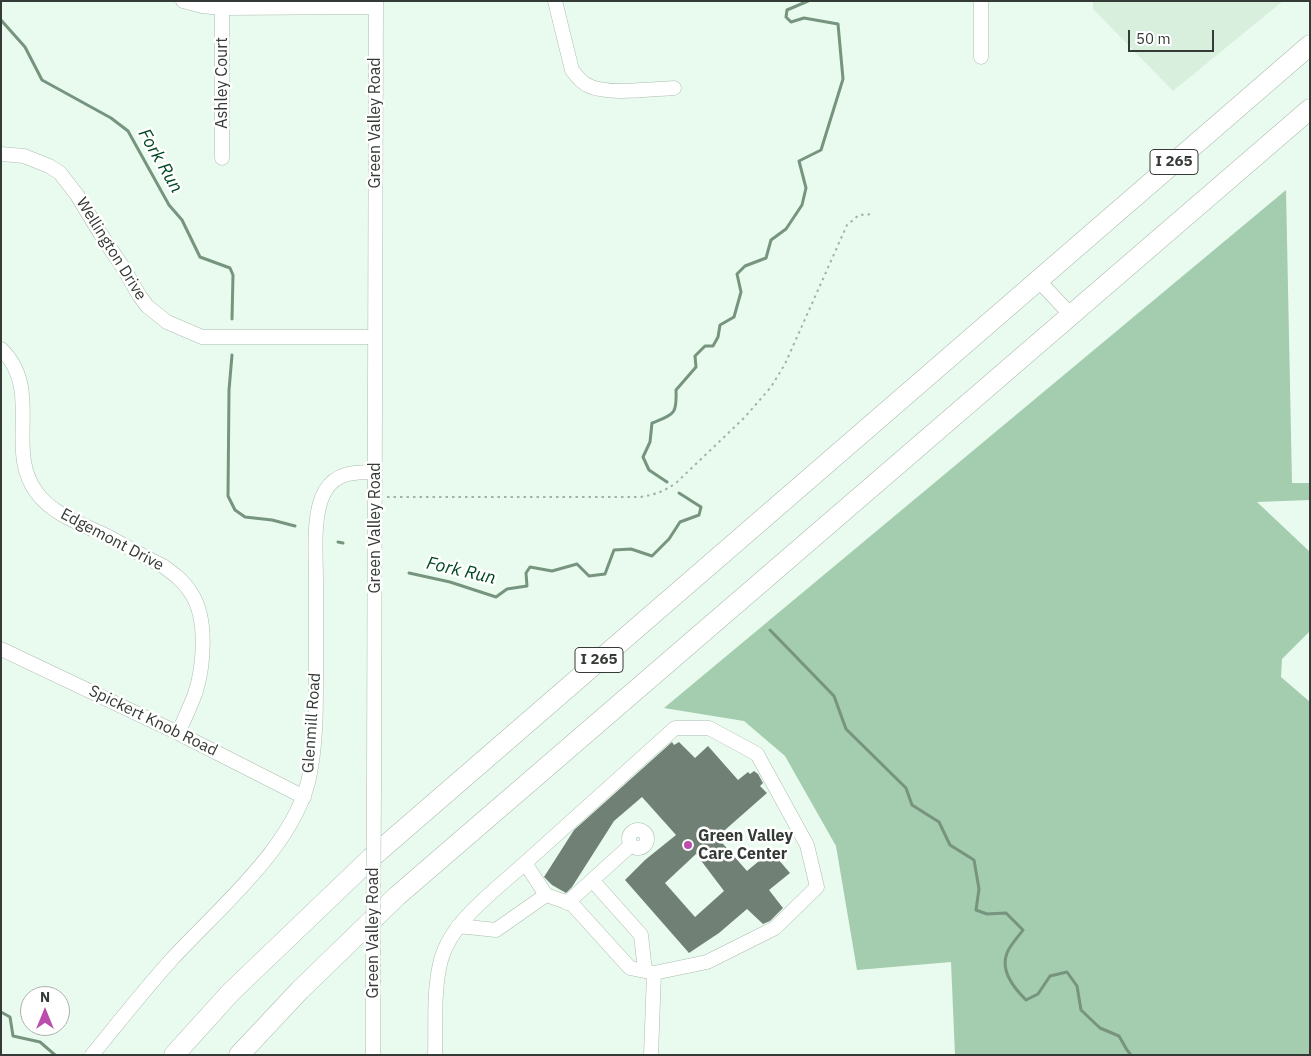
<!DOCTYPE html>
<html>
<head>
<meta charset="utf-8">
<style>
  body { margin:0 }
  #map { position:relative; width:1311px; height:1056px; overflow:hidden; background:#e9fbee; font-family:"IBM Plex Sans",sans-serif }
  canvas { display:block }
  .frame { position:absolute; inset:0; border:2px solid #343a35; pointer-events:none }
  .north { position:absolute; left:20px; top:986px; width:50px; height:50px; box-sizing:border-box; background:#fff; border:1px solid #aeb0ae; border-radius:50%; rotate:0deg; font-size:14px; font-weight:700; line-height:20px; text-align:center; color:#343a35 }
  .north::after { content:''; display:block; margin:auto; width:18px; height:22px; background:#bb4dac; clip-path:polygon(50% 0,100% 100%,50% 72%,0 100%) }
  .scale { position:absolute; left:1128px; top:30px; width:86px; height:22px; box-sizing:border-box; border:2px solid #343a35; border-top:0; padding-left:6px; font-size:15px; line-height:18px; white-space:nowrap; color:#343a35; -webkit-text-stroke:4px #fff; paint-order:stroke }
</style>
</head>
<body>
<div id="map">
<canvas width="1311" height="1056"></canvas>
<div class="frame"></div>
<div class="north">N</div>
<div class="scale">50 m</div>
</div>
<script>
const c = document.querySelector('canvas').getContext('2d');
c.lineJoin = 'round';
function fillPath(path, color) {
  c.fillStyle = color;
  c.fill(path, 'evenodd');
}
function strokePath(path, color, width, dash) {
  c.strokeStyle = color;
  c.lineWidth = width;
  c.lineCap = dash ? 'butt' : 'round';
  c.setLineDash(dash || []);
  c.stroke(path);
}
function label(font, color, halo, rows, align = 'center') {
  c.font = font + ' "IBM Plex Sans",sans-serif';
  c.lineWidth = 5;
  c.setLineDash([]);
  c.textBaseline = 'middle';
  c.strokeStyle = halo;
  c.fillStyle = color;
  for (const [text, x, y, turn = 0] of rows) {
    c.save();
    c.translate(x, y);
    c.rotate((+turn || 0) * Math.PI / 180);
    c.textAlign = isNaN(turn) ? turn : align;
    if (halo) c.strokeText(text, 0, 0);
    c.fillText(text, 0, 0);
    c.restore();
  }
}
fillPath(new Path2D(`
  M 1093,1 L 1283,1 L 1173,91 L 1093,9 Z`), '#d8efde');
fillPath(new Path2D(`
  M 1286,190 L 1292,483 L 1310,483 L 1310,500 L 1257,502 L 1310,552 L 1310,631 L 1282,659 L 1281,677 L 1310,702 L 1310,1055 L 955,1055 L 951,962 L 857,970 L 836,846 L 785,756 L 744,721 L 664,708 Z`), '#a4ccae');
strokePath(new Path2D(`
  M 1,20 L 25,47 L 42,80 L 111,118 L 128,131 L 169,205 L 182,220 L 200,257 L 230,268 L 233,275 L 232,319
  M 232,355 L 229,390 L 228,496 L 235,510 L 245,517 L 272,520 L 295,526
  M 667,482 L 649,470 L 643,457 L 650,442 L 652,423 C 674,414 677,415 676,390 L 696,367 L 695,356 L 705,346 L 713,346 L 718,337 L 720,325 L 734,317 L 741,292 L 737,274 L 745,266 L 766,258 L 771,240 L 786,229 L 802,205 L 806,188 L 799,161 L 821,150 L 843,79 L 838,24 L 804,18 L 791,22 L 786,17 L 787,10 L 808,1
  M 338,542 L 343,543
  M 409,573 L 450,582 L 496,597 L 507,589 L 527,586 L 526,573 L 530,567 L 552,571 L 577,564 L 589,576 L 605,574 L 614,550 L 631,549 L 652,556 L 669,539 L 680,522 L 699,515 L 701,507 L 679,493
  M 770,630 L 834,696 L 846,729 L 906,788 L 912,805 L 939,822 L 950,845 L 974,860 L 979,889 L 976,910 L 987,914 L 1006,913 L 1023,930 C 1018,937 1010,945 1007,953 C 1000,971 1014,988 1026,1000 L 1038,994 L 1050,976 L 1067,972 L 1077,986 L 1081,1010 L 1100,1028 L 1119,1036 L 1127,1050 L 1131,1055
  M 1,1012 L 10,1017 L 13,1036 L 40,1042 L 55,1055`), '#76947e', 3);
fillPath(new Path2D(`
  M 672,742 L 674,745 L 679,742 L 695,758 L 708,746 L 738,780 L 748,772 L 750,774 L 754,771 L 758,774 L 763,783 L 760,786 L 767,793 L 717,837 L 747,871 L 771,851 L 790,873 L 769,890 L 783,908 L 770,921 L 763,924 L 747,909 L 719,933 L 689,953 L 625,880 L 645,860 L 676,835 L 642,797 L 614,821 L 572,887 L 566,893 L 552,885 L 544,877 L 574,830 ZM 696,854 L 724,891 L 695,917 L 665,883 Z`), '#718075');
const minor = new Path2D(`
  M 183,1 L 202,6 L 222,8 L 376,7
  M 555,1 L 572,70 C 577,77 582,83 589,86 C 608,95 652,89 674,88
  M 222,8 L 222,158
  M 981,57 L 981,1
  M 1,154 L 24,156 L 49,166 L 60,173 L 77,195 L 100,233 L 124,269 L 139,295 L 147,306 L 167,322 L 202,337 L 374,337
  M 1038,280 L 1071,315
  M 1,349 C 44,390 4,450 37,493 C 54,516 85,525 109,537 C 127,547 145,557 163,566 C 174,574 184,581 191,593 C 208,618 204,666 195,694 C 190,707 184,720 178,733
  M 1,649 L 178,733 L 304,797
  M 374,785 L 376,1
  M629 839a9 9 0 1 1 18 0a9 9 0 1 1-18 0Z
  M 592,880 L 641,935 L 645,971
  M 567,903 L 631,845
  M 458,926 L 496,930 L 546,895
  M 92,1055 C 118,1023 144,990 172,959 C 219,908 298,843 310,773 C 316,742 316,710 316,679 C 316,646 316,613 316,580 C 316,554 312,514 325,491 C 336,472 355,472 375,472
  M 373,1055 L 373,967
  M 435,1055 C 436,1024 433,990 441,960 C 451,921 497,889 525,863 L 546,895 L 572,904 L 630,968 L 654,973 L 707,962 L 775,928 L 817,887 L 807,845 L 757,754 L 709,728 L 675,728 L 525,863
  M 651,1055 L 654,973`);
const highway = new Path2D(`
  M 174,1055 L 231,992 L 371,858 L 1310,45
  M 239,1055 L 300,990 L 397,896 L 1310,109`);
strokePath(minor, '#acbcb0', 15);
strokePath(highway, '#acbcb0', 21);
strokePath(new Path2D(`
  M 387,497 L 640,497 C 655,495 665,491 677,482 L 745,417 L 771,387 L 785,364 L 847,225 L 859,215 L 874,214`), '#a4b1a7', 2, [2.5, 4]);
strokePath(minor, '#fff', 14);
strokePath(highway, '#fff', 20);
const minorBridge = new Path2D(`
  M 373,967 L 374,785`);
strokePath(minorBridge, '#acbcb0', 15, []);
strokePath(minorBridge, '#fff', 14);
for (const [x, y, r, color] of [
  [688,845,5,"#bb4dac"]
]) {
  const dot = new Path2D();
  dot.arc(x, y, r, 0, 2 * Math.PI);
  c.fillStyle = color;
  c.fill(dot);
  strokePath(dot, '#fff', 2);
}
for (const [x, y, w] of [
  [1174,162,48],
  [599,660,48]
]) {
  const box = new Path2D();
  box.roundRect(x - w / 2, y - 12.5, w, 25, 4);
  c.fillStyle = '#fff';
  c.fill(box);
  strokePath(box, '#343a35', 1);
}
label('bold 15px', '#343a35', null, [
  ["I 265",1174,162],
  ["I 265",599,660]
]);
label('16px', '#343a35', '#fff', [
  ["Ashley Court",222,83,-90],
  ["Green Valley Road",375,123,-90],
  ["Wellington Drive",111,249,58],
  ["Green Valley Road",375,528,-90],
  ["Edgemont Drive",112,540,28],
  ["Spickert Knob Road",153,721,26],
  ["Glenmill Road",312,723,-86],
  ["Green Valley Road",373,933,-90]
]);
label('bold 16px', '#343a35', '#fff', [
  ["Green Valley",698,836],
  ["Care Center",698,854]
], 'left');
label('italic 18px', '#004723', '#fff', [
  ["Fork Run",160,161,60],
  ["Fork Run",461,571,13]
]);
</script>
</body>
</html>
